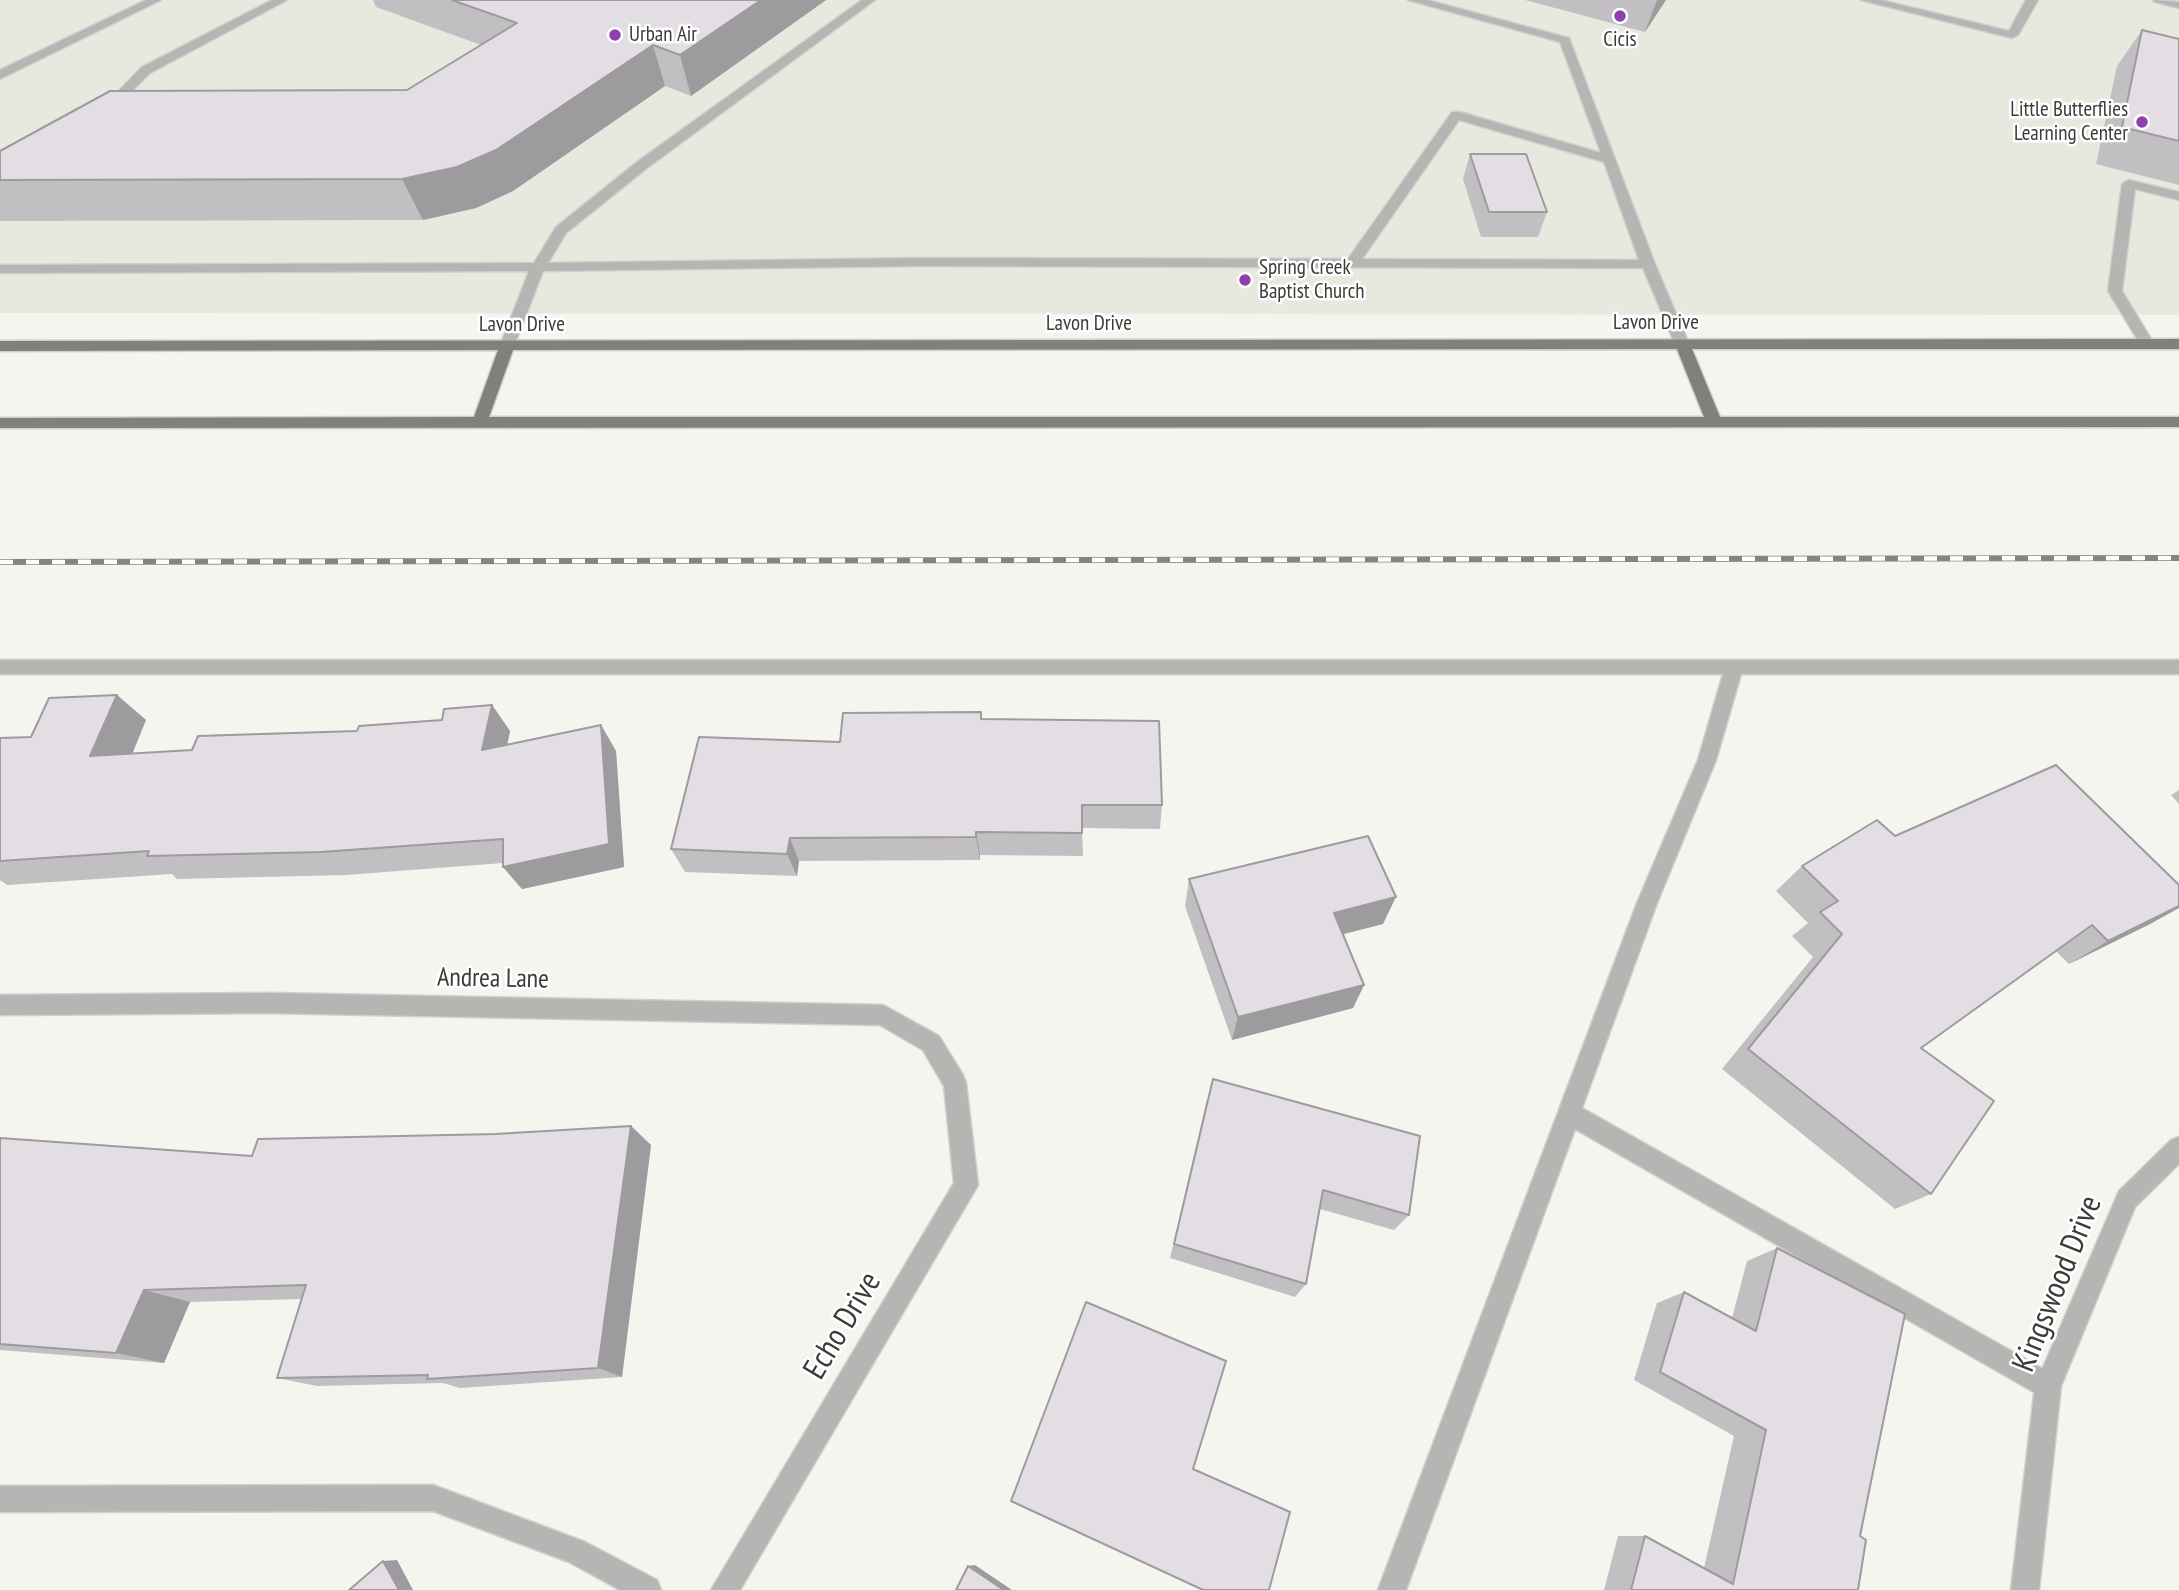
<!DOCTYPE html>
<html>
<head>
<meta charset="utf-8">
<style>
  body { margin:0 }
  canvas { display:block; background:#f4f5ef }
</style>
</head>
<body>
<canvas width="2179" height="1590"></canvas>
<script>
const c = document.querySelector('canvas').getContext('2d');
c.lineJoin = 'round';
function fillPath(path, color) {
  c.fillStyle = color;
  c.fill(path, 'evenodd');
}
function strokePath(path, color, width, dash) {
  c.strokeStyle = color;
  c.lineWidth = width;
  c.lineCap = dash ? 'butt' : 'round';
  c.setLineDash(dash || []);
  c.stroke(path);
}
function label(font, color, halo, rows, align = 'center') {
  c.font = font + ' "PT Sans Narrow",sans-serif';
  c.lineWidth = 5;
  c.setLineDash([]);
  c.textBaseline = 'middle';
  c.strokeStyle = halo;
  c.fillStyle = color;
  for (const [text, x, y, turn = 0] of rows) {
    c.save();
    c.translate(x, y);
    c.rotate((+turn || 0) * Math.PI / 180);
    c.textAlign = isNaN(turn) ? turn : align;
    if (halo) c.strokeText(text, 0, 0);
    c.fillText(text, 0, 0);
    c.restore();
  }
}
fillPath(new Path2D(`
  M 0,0 L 2179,0 L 2179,315 L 0,313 Z`), '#e8e9de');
const service = new Path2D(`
  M 146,0 L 161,0 L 0,79 L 0,70 Z
  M 272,0 L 287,0 L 150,73 L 112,111 L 104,111 L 102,108 L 142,67 Z
  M 862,0 L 875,0 L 647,168 L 566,233 L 548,263 L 921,258 L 1348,259 L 1452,112 L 1460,112 L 1601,153 L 1560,42 L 1408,0 L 1427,0 L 1569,38 L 1655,264 L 1689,344 L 1682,349 L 1675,344 L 1643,268 L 921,266 L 543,271 L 514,346 L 507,351 L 500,346 L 529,271 L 0,273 L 0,265 L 534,263 L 556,227 L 637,162 ZM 1459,120 L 1604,162 L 1639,260 L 1362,259 Z
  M 1861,0 L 1881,0 L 2009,31 L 2026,0 L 2038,0 L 2018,35 L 2012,38 Z
  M 2129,180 L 2179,192 L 2179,200 L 2135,189 L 2122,291 L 2154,344 L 2147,349 L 2142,347 L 2108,291 L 2122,184 Z
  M 0,660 L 2179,660 L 2179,674 L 1741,674 L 1716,760 L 1657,903 L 1582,1108 L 2057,1377 L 2061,1386 L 2057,1395 L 2048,1399 L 2039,1395 L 1575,1129 L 1406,1590 L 1378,1590 L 1637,903 L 1698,760 L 1723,674 L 0,674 Z
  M 433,1485 L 585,1542 L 657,1580 L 661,1590 L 620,1590 L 569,1562 L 433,1511 L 0,1512 L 0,1486 Z`);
const minor = new Path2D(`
  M 2153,0 L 2179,2 L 2179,8 L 2155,2 Z
  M 271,993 L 883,1005 L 939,1036 L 963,1075 L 966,1083 L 978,1185 L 740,1590 L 711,1590 L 954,1183 L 944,1086 L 923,1050 L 880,1025 L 271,1013 L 0,1015 L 0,995 Z
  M 2179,1137 L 2179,1164 L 2135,1207 L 2061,1386 L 2039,1590 L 2011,1590 L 2035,1386 L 2119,1191 L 2171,1140 Z`);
const primary = new Path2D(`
  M 2179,339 L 2179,349 L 1692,349 L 1720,417 L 2179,417 L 2179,427 L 0,428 L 0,418 L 474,417 L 498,350 L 0,351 L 0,341 ZM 1677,349 L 1704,417 L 489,417 L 513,350 Z`);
strokePath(service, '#cfd0cb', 3);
strokePath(minor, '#cfd0cb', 3);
strokePath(primary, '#cfd0cb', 3);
fillPath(service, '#b5b5b3');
fillPath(minor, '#b5b5b3');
fillPath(primary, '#80807c');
const rail = new Path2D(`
  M 0,562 L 2179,558`);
strokePath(rail, '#848481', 6);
strokePath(rail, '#fff', 4.5, [13]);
fillPath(new Path2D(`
  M 373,0 L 826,0 L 691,96 L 665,86 L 513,191 L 476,208 L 423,220 L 0,221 L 0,151 L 407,90 L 481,45 L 376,7 Z
  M 1525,0 L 1666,0 L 1645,32 Z
  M 2142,30 L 2179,39 L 2179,185 L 2096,164 L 2117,66 Z
  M 1470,154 L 1547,212 L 1538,237 L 1481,237 L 1463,179 Z
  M 117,695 L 146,720 L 132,754 L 192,750 L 442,720 L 492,705 L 510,731 L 507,745 L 601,725 L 616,751 L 624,867 L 522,889 L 503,867 L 503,863 L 346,875 L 177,879 L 172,874 L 7,885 L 0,880 L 0,738 L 31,737 Z
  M 982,719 L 1162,805 L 1160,829 L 1082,828 L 1083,856 L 980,855 L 980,860 L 799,861 L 797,876 L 685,872 L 671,849 L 840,742 Z
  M 2179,790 L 2179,804 L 2171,795 Z
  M 1895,836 L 2152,923 L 2069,964 L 2056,951 L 1921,1048 L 1931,1194 L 1895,1209 L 1722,1069 L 1813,957 L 1792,936 L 1808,923 L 1776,891 L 1802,866 Z
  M 1189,879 L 1383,924 L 1343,934 L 1364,985 L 1353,1008 L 1232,1040 L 1185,906 Z
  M 1207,1099 L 1409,1215 L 1394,1230 L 1320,1209 L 1306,1284 L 1295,1297 L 1170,1258 Z
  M 631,1126 L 651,1145 L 622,1377 L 460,1388 L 443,1383 L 317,1386 L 277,1378 L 301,1299 L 190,1302 L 164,1363 L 0,1350 L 0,1138 L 252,1156 L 495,1134 Z
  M 1777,1248 L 1860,1536 L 1858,1590 L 1604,1590 L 1618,1536 L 1645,1536 L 1704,1568 L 1734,1436 L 1634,1380 L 1657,1303 L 1684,1292 L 1732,1318 L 1747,1261 Z`), '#c2bfc3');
fillPath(new Path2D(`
  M 761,0 L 826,0 L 691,96 L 680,55 Z
  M 1657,0 L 1666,0 L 1645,32 Z
  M 653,45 L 665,86 L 513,191 L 476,208 L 423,220 L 402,179 Z
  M 117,695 L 146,720 L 121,781 L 90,756 Z
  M 492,705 L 510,731 L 501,775 L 482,750 Z
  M 601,725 L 616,751 L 624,867 L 522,889 L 503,867 Z
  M 976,832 L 980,855 L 980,860 L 976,837 Z
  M 790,838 L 799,861 L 797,876 L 787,854 Z
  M 1396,897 L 1383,924 L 1324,939 L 1334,913 Z
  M 2179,906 L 2179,908 L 2152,923 L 2069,964 L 2108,941 Z
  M 1364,985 L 1353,1008 L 1232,1040 L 1238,1017 Z
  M 631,1126 L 651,1145 L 622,1377 L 598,1368 Z
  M 144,1290 L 190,1302 L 164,1363 L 116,1353 Z
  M 397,1560 L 413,1590 L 399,1590 L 383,1561 Z
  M 975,1565 L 1012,1590 L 1004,1590 L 968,1566 Z`), '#9e9b9f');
const building = new Path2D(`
  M 452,0 L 761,0 L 680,55 L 653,45 L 496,150 L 457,167 L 402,179 L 0,180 L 0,151 L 110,91 L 407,90 L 517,23 Z
  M 2142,30 L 2179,39 L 2179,141 L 2122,127 Z
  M 1470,154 L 1526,154 L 1547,212 L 1489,212 Z
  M 117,695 L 90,756 L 192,750 L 198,736 L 357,731 L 359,726 L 442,720 L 444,709 L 492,705 L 482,750 L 601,725 L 609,844 L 503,867 L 503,839 L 321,852 L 147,856 L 149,851 L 0,861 L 0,738 L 31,737 L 49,698 Z
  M 981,712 L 981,719 L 1159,721 L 1162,805 L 1082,805 L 1082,833 L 976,832 L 976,837 L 790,838 L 787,854 L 671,849 L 699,737 L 840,742 L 843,713 Z
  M 2056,765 L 2179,885 L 2179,906 L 2108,941 L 2092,925 L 1921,1048 L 1994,1101 L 1931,1194 L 1748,1049 L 1842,934 L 1820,912 L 1838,901 L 1802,866 L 1877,820 L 1895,836 Z
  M 1368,836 L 1396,897 L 1334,913 L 1364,985 L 1238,1017 L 1189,879 Z
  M 1213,1079 L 1420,1136 L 1409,1215 L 1323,1190 L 1306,1284 L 1174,1244 Z
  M 631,1126 L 598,1368 L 427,1379 L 428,1375 L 277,1378 L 306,1285 L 144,1290 L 116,1353 L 0,1344 L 0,1138 L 252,1156 L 258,1139 L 495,1134 Z
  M 1777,1248 L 1905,1314 L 1860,1536 L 1866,1540 L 1858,1590 L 1631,1590 L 1645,1536 L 1733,1584 L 1766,1430 L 1660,1372 L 1684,1292 L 1756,1331 Z
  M 1086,1302 L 1226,1361 L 1193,1469 L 1290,1512 L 1269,1590 L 1203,1590 L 1011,1501 Z
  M 383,1561 L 399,1590 L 349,1590 Z
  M 968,1566 L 1004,1590 L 956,1590 Z`);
fillPath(building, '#e2dee3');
strokePath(building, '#9e9b9f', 2);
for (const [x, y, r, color] of [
  [1620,16,7,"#8e40b0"],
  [615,35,7,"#8e40b0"],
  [2142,122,7,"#8e40b0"],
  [1245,280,7,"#8e40b0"]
]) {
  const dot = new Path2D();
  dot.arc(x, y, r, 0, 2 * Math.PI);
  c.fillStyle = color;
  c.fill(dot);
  strokePath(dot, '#fff', 2.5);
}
label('21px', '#3b3b39', '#fff', [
  ["Urban Air",629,35],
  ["Cicis",1620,40,"center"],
  ["Little Butterflies",2128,110,"right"],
  ["Learning Center",2128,134,"right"],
  ["Spring Creek",1259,268],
  ["Baptist Church",1259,292]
], 'left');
label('21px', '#3b3b39', '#fff', [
  ["Lavon Drive",1656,323],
  ["Lavon Drive",1089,324],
  ["Lavon Drive",522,325]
]);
label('26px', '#3b3b39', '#fff', [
  ["Andrea Lane",493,979,1]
]);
label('32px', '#3b3b39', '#fff', [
  ["Kingswood Drive",2058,1284,-68],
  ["Echo Drive",843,1326,-59]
]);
</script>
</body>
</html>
